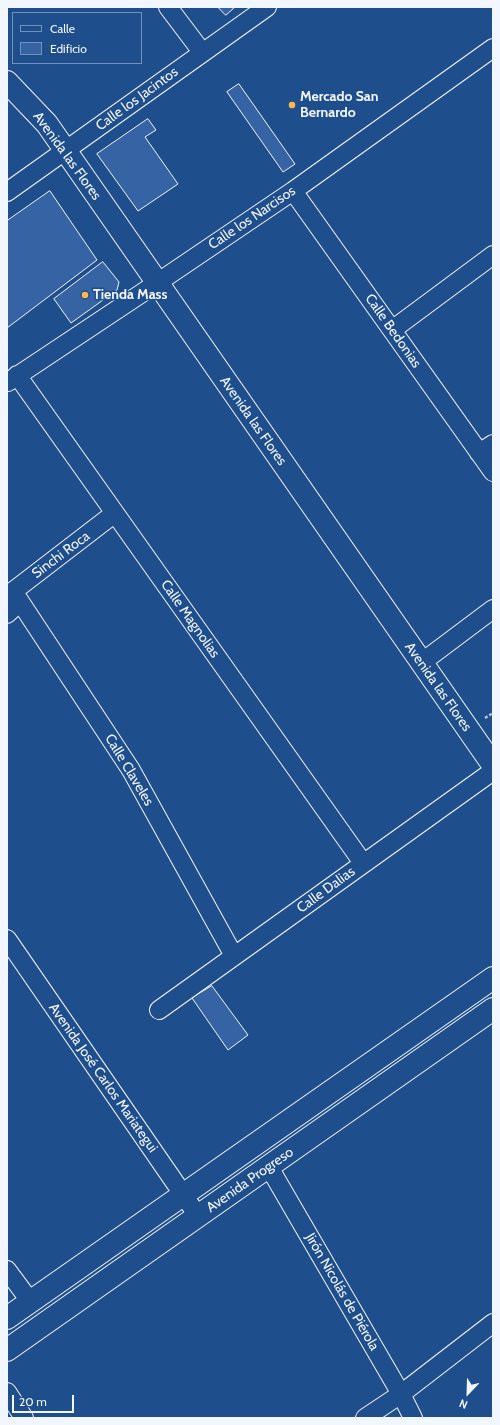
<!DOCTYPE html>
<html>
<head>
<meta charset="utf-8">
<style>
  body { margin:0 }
  #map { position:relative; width:500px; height:1425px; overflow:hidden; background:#1f4e8c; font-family:Cabin,sans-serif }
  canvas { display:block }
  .frame { position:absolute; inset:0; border:8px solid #f2f6ff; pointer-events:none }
  .legend { position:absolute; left:12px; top:12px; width:130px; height:52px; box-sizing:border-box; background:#1f4e8c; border:1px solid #7391ba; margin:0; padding:5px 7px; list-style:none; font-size:12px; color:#f2f6ff }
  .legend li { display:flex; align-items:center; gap:8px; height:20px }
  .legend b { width:20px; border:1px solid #7391ba }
  .north { position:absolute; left:448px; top:1373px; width:40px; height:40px; -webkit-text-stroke:3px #1f4e8c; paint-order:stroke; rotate:203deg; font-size:11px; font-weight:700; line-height:16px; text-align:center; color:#f2f6ff }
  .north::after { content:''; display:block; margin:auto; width:14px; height:18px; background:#f2f6ff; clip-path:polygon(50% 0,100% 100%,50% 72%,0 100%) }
  .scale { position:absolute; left:12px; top:1395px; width:62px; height:18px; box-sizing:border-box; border:2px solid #f2f6ff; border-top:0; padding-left:5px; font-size:12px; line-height:14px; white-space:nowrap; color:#f2f6ff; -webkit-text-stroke:3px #1f4e8c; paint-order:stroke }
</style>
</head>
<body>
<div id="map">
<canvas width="500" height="1425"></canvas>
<div class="frame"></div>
<ul class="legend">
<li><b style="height:5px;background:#1f4e8c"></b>Calle</li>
<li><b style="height:11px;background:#3563a3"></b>Edificio</li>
</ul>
<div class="north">N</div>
<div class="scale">20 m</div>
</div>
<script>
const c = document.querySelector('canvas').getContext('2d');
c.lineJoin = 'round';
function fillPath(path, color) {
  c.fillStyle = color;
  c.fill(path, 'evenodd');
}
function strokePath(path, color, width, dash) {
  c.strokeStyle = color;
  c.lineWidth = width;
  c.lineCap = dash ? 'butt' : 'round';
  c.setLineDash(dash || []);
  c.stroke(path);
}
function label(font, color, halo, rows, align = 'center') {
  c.font = font + ' Cabin,sans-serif';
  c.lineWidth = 3;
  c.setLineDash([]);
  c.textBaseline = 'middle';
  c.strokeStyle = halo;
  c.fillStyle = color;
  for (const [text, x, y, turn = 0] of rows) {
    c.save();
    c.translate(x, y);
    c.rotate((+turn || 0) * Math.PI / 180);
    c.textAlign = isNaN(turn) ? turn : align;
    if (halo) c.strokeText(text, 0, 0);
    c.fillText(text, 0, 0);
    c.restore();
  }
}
const building = new Path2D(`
  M 218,7 L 235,7 L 226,15 Z
  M 239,84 L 295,164 L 283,172 L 227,92 Z
  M 148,119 L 156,130 L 145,137 L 178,184 L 138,211 L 97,154 Z
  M 50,191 L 97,260 L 7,328 L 7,221 Z
  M 103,262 L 119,282 L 117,290 L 71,323 L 54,299 Z
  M 212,986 L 248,1035 L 228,1050 L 192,998 Z`);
fillPath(building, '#3563a3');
strokePath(building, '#f2f6ff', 1);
const street = new Path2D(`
  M 168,7 L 202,52
  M 293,191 L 493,472
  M 7,192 L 267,7
  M 392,330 L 493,255
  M 17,375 L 363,863
  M 8,382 L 157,283 L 293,191 L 493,48
  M 479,453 L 493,444
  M 13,591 L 131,770 L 234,956
  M 7,596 L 115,513
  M 7,614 L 20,602
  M 421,663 L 493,609
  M 7,939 L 198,1216
  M 159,1010 L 493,771
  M 269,1167 L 401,1394 L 413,1418
  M 7,1270 L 30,1301
  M 7,1392 L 24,1418
  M 365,1418 L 401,1394 L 493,1323`);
const secondary = new Path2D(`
  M 7,82 L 47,124 L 493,765`);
const primary = new Path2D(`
  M 7,1318 L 493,978
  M 7,1350 L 493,1009`);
strokePath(street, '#f2f6ff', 20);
strokePath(secondary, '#f2f6ff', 24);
strokePath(primary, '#f2f6ff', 24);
strokePath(new Path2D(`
  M 485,718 L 493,713`), '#b3c4dc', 2.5, [3, 2]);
strokePath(street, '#1f4e8c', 18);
strokePath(secondary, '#1f4e8c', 22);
strokePath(primary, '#1f4e8c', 22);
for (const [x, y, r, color] of [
  [292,105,4,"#ffb74d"],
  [85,295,4,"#ffb74d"]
]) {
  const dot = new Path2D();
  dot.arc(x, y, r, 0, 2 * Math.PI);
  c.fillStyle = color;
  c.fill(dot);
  strokePath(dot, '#1f4e8c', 1.5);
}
label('bold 14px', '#f2f6ff', '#1f4e8c', [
  ["Mercado San",300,97],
  ["Bernardo",300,113],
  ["Tienda Mass",93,295]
], 'left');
label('14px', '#f2f6ff', '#1f4e8c', [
  ["Calle los Jacintos",137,99,-36],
  ["Avenida las Flores",67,156,54],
  ["Calle los Narcisos",252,218,-34],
  ["Calle Bedonias",393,331,55],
  ["Avenida las Flores",253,421,55],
  ["Sinchi Roca",61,555,-37],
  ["Calle Magnolias",190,619,55],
  ["Avenida las Flores",438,687,55],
  ["Calle Claveles",129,770,59],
  ["Calle Dalias",326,890,-36],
  ["Avenida José Carlos Mariategui",103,1078,55],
  ["Avenida Progreso",250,1180,-35],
  ["Jirón Nicolás de Piérola",342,1292,60]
]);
</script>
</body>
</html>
